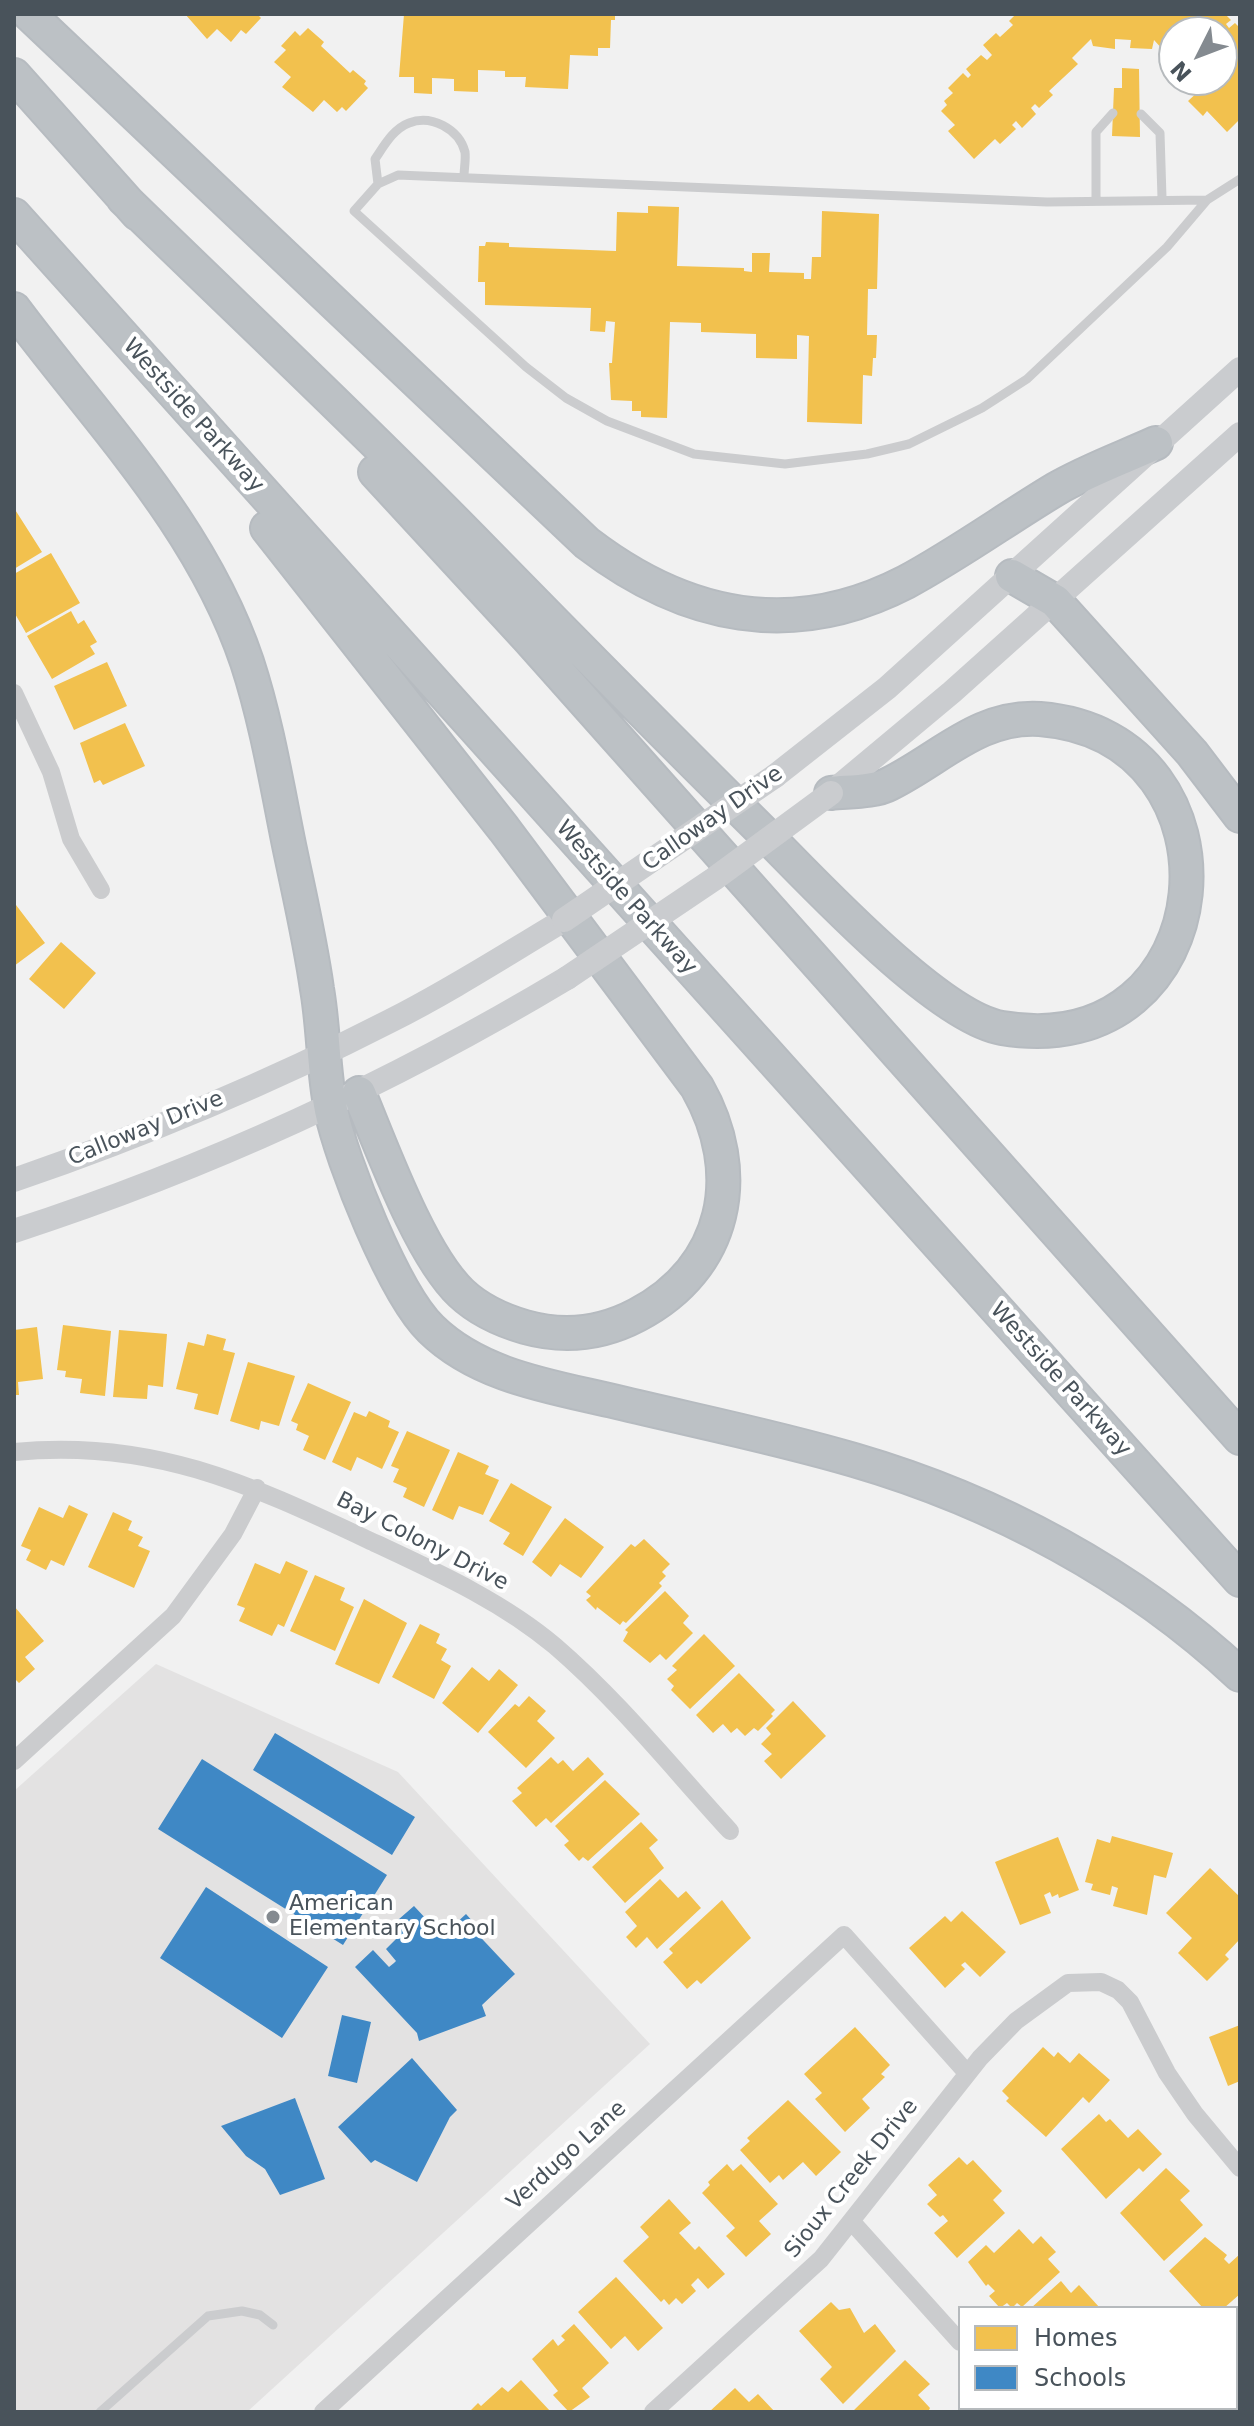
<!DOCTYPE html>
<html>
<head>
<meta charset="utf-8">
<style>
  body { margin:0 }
  #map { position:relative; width:1254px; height:2426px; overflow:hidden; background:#f1f1f1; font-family:"DejaVu Sans",sans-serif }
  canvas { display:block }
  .frame { position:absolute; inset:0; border:16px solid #49535b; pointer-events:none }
  .legend { position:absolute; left:958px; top:2306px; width:280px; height:104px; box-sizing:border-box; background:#fff; border:2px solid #b6babd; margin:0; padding:10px 14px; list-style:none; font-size:24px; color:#49535b }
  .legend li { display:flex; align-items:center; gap:16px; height:40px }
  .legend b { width:40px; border:2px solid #b6babd }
  .north { position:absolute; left:1158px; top:16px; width:80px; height:80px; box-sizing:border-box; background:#fff; border:2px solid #b6babd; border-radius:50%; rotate:228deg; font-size:22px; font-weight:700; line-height:32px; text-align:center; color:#49535b }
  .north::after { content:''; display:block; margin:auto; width:28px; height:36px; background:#848a90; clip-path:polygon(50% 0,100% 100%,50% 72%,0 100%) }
</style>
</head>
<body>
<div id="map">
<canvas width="1254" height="2426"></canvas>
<div class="frame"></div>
<ul class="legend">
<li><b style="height:22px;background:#f2c14e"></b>Homes</li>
<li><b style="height:22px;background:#3f88c5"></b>Schools</li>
</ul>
<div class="north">N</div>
</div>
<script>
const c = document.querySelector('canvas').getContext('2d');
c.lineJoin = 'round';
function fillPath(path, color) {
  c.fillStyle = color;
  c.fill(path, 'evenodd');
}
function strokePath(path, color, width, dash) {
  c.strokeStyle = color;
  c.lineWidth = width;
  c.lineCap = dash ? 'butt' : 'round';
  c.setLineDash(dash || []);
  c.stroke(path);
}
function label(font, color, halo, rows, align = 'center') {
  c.font = font + ' "DejaVu Sans",sans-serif';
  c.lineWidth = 8;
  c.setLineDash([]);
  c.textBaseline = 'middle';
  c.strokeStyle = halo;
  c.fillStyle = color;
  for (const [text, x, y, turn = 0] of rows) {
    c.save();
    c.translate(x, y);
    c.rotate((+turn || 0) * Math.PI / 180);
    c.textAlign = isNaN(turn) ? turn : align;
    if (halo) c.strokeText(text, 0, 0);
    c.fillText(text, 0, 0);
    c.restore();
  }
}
fillPath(new Path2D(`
  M 156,1664 L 398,1772 L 650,2044 L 247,2412 L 14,2412 L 14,1791 Z`), '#e3e2e2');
fillPath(new Path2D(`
  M 185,14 L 257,14 L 261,18 L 246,34 L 241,30 L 231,42 L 217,29 L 207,39 Z
  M 404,14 L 615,14 L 615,20 L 611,20 L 610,48 L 598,48 L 598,56 L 570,55 L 568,89 L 525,87 L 526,77 L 505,77 L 505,71 L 478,70 L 478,92 L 454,91 L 454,79 L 432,78 L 432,94 L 414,93 L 414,77 L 399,77 Z
  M 1016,14 L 1225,14 L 1231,20 L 1226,24 L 1229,28 L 1235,23 L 1240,28 L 1240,119 L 1227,132 L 1207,111 L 1203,116 L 1188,101 L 1200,90 L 1197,87 L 1190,93 L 1178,80 L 1222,80 L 1222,32 L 1174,32 L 1174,72 L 1159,56 L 1164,51 L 1154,40 L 1152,49 L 1130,48 L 1131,40 L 1115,39 L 1115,49 L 1093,46 L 1091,39 L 1072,58 L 1078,64 L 1049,91 L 1053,95 L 1039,108 L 1035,104 L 1031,108 L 1036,114 L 1022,128 L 1016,121 L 1012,125 L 1016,129 L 1000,144 L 995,139 L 974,159 L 948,131 L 955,125 L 941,111 L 947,105 L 944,101 L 953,93 L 948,88 L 963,73 L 968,78 L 971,75 L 966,69 L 981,55 L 987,60 L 992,55 L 983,45 L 996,33 L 1000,37 L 1013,25 L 1009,21 Z
  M 308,28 L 324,42 L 321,46 L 350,73 L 353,70 L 366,81 L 364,84 L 368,88 L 346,111 L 342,107 L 337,112 L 324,100 L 313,112 L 282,87 L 291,77 L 274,62 L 286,50 L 281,46 L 295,31 L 300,36 Z
  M 1122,68 L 1139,69 L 1140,137 L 1112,136 L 1114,88 L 1122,88 Z
  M 648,206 L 679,207 L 677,266 L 744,268 L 744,271 L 752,272 L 752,253 L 770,253 L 769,272 L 804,273 L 804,279 L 811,279 L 812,257 L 821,257 L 822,211 L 879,214 L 877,289 L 868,289 L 867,335 L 877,335 L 876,358 L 873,358 L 872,376 L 863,375 L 862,424 L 807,422 L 809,336 L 797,335 L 797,359 L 756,358 L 756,334 L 701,332 L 701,323 L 670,322 L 667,418 L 641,417 L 641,411 L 632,411 L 632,401 L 611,400 L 609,363 L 612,363 L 615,322 L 606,321 L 605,332 L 590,331 L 591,308 L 485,305 L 485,282 L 478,282 L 479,246 L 485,246 L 486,242 L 509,243 L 509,247 L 616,251 L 617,212 L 648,213 Z
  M 14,508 L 42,552 L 14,569 Z
  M 51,553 L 80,603 L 26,633 L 14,612 L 14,574 Z
  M 71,611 L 78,624 L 84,620 L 97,642 L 90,646 L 95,654 L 52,679 L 27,636 Z
  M 107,662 L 127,706 L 74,730 L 54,686 Z
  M 125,723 L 145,766 L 103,785 L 100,780 L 94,783 L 80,743 Z
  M 16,905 L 45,943 L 14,966 L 14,906 Z
  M 61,942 L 96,973 L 64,1009 L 29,979 Z
  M 63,1325 L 111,1331 L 105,1396 L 80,1393 L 82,1379 L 65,1377 L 66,1371 L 57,1370 Z
  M 37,1327 L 43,1379 L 18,1382 L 19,1395 L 14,1395 L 14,1330 Z
  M 119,1330 L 167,1334 L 163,1387 L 148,1385 L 147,1399 L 113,1397 Z
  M 207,1334 L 226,1339 L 223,1350 L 235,1353 L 218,1415 L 194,1409 L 198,1394 L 176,1389 L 188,1342 L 204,1346 Z
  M 248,1362 L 295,1376 L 279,1426 L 261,1421 L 259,1430 L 230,1421 Z
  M 308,1383 L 351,1402 L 325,1460 L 303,1450 L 309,1436 L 296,1430 L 298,1424 L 291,1421 Z
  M 369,1411 L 390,1421 L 388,1427 L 399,1432 L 382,1469 L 357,1457 L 351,1471 L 332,1462 L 354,1412 L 366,1417 Z
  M 407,1431 L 450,1450 L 424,1507 L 403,1497 L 407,1488 L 393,1482 L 399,1469 L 391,1466 Z
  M 458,1452 L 489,1466 L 485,1474 L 499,1480 L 483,1515 L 459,1506 L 453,1520 L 432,1510 Z
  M 511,1483 L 552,1507 L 523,1556 L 503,1544 L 510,1533 L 489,1521 Z
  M 69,1505 L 88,1514 L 64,1566 L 51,1560 L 46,1570 L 26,1560 L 31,1550 L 21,1546 L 39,1507 L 63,1518 Z
  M 113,1512 L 132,1521 L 128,1530 L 143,1537 L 138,1546 L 150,1551 L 134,1588 L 88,1567 Z
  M 565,1518 L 604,1547 L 581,1578 L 560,1564 L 551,1577 L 532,1562 Z
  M 644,1539 L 670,1564 L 662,1572 L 666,1576 L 659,1583 L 662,1586 L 626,1623 L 623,1621 L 620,1625 L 597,1607 L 596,1610 L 586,1600 L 591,1596 L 586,1592 L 631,1544 L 635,1547 Z
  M 286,1561 L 308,1571 L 284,1627 L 278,1624 L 272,1636 L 239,1621 L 245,1608 L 237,1605 L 255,1563 L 280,1574 Z
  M 315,1575 L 345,1588 L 340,1600 L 354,1607 L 335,1651 L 290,1631 Z
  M 665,1591 L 689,1616 L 683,1623 L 693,1633 L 666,1660 L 660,1654 L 650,1663 L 623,1641 L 628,1632 L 625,1630 Z
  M 364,1599 L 407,1623 L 379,1684 L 335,1664 Z
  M 14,1606 L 44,1641 L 25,1657 L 35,1669 L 19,1683 L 14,1678 Z
  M 420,1624 L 440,1634 L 436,1643 L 447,1649 L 441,1660 L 451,1666 L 434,1699 L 392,1677 Z
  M 704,1634 L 735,1666 L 690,1709 L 671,1690 L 674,1686 L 667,1679 L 677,1670 L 672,1666 Z
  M 472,1667 L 489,1681 L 499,1669 L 518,1685 L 478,1733 L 442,1703 Z
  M 739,1673 L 775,1710 L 771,1714 L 773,1716 L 758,1731 L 754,1728 L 745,1736 L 737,1728 L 731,1733 L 723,1724 L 713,1733 L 696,1715 Z
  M 529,1696 L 546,1711 L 537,1721 L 555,1738 L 526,1768 L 488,1732 L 515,1704 L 519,1707 Z
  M 793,1701 L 826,1736 L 781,1779 L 764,1761 L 772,1754 L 761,1744 L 771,1734 L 766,1728 Z
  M 551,1757 L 558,1764 L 563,1760 L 573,1771 L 588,1757 L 604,1774 L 551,1823 L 546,1818 L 536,1827 L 512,1801 L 522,1793 L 517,1788 Z
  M 605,1780 L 640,1814 L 588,1861 L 583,1857 L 579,1861 L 564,1845 L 569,1841 L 555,1826 Z
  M 641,1822 L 658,1840 L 649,1848 L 664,1868 L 625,1903 L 592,1867 Z
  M 1112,1836 L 1173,1853 L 1166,1878 L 1154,1875 L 1147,1915 L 1113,1906 L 1118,1888 L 1112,1886 L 1110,1895 L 1091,1890 L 1093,1884 L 1085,1882 L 1097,1839 L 1110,1843 Z
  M 1058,1837 L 1079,1890 L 1059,1898 L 1058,1894 L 1052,1897 L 1050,1892 L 1044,1895 L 1051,1913 L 1020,1925 L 995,1862 Z
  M 1210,1868 L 1240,1897 L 1240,1939 L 1225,1955 L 1229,1959 L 1207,1981 L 1178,1953 L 1192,1938 L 1166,1913 Z
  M 660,1879 L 678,1898 L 686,1891 L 701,1908 L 657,1949 L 647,1937 L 636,1948 L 626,1937 L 637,1926 L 625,1912 Z
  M 722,1900 L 751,1938 L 701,1984 L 697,1980 L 687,1989 L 663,1962 L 673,1953 L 669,1949 Z
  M 962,1911 L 1006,1952 L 980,1977 L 965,1962 L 961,1965 L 965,1969 L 945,1988 L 909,1948 L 945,1916 L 951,1922 Z
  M 1240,2025 L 1240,2081 L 1228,2086 L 1209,2037 Z
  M 855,2027 L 890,2065 L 881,2074 L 885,2077 L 862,2099 L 870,2108 L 845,2132 L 815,2099 L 822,2093 L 804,2074 Z
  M 1043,2047 L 1054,2057 L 1058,2052 L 1070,2063 L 1079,2053 L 1110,2080 L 1089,2103 L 1083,2097 L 1046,2137 L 1006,2101 L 1009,2098 L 1002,2091 Z
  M 788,2100 L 841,2152 L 816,2176 L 803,2162 L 783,2180 L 779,2175 L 770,2183 L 740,2150 L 750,2141 L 747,2138 Z
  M 1099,2114 L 1106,2122 L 1110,2119 L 1128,2138 L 1138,2129 L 1162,2154 L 1143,2172 L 1139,2168 L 1106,2199 L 1061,2149 Z
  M 959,2157 L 967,2165 L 973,2160 L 1002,2191 L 993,2200 L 1005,2213 L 957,2258 L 934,2233 L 948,2221 L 943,2215 L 940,2217 L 927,2204 L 937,2195 L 928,2185 Z
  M 727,2164 L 733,2171 L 741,2164 L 778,2204 L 759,2221 L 771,2234 L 746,2257 L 726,2236 L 735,2228 L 702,2193 L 710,2185 L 708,2182 Z
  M 1166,2168 L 1190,2191 L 1180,2200 L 1203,2225 L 1164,2261 L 1120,2213 Z
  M 669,2199 L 691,2223 L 679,2233 L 695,2250 L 699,2246 L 725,2274 L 708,2289 L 698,2278 L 691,2285 L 696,2291 L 682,2304 L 676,2298 L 669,2305 L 664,2299 L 661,2302 L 623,2261 L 649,2237 L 640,2227 Z
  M 1019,2229 L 1033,2244 L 1041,2236 L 1056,2252 L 1048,2259 L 1060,2272 L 1022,2307 L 1017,2303 L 1012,2308 L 1007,2303 L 1000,2308 L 989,2296 L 995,2291 L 988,2284 L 986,2286 L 968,2262 L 986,2245 L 994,2253 Z
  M 1205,2237 L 1227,2255 L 1224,2259 L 1229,2264 L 1240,2254 L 1240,2294 L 1224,2308 L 1203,2308 L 1169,2271 Z
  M 616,2277 L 663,2328 L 638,2351 L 625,2336 L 611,2349 L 578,2312 Z
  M 1061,2281 L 1071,2293 L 1079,2285 L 1100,2308 L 1031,2308 Z
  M 831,2302 L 839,2310 L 850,2308 L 864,2333 L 875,2324 L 896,2351 L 843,2404 L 820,2379 L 832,2367 L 799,2331 Z
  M 574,2324 L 609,2363 L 582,2388 L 590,2397 L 569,2412 L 553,2395 L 558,2391 L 532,2359 L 553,2339 L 558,2346 L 565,2340 L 561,2336 Z
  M 905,2360 L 930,2384 L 918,2395 L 930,2408 L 928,2412 L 852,2412 Z
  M 521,2380 L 551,2412 L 469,2412 L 478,2403 L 481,2406 L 502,2387 L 508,2392 Z
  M 735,2388 L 749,2402 L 758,2394 L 775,2412 L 709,2412 Z
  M 1145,2408 L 1188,2408 L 1192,2412 L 1140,2412 Z`), '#f2c14e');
fillPath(new Path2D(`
  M 275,1733 L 415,1817 L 392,1855 L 253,1770 Z
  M 202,1759 L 387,1875 L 343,1945 L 158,1829 Z
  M 206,1887 L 328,1967 L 282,2038 L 160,1958 Z
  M 414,1906 L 442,1936 L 466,1914 L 474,1923 L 470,1926 L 515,1974 L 482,2005 L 486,2016 L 419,2041 L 417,2033 L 355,1967 L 373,1950 L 389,1967 L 394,1963 L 396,1961 L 386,1949 L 399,1936 L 391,1926 Z
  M 342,2015 L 371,2022 L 357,2083 L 328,2076 Z
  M 412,2058 L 457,2110 L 450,2117 L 417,2182 L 375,2160 L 371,2163 L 338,2127 Z
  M 295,2098 L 325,2179 L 280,2195 L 265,2169 L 246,2156 L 221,2126 Z`), '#3f88c5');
const motorway = new Path2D(`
  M 29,14 L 587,543 C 685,618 792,641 906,582 C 958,554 1006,519 1056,489 C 1087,471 1123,458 1156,443
  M 14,75 L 138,214
  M 123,198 C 243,315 366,430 483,550 C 575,644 667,737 761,830 C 811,880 937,1017 1002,1028 C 1227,1066 1254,736 1040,719 C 979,715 940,759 889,784 C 874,792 849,791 831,793
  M 14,215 L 1240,1580
  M 14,309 C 99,423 201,525 247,662 C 266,720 276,780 288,840 C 298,889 310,939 317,989 C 324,1029 323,1070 331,1110 C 342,1162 394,1293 431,1329 C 480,1377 554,1387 617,1402 C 696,1421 776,1437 854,1460 C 995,1501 1132,1574 1240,1675
  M 375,472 L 528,638 L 1240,1438
  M 267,528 L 504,829 L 697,1087 C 746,1173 727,1268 637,1315 C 601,1334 564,1338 525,1327 C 501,1320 479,1310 461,1293 C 420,1254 382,1148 359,1093
  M 1012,576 L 1055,601 L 1192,753 L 1240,816`);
strokePath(motorway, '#b6bbc0', 36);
strokePath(new Path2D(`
  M 1141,114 L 1160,133 L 1162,198
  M 378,184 L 375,159 C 384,146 393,129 409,123 C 431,114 459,129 465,152 C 466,159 464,169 464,177
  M 1096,200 L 1096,132 L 1113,113
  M 1207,200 L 1047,202 L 398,175 L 378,184 L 354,211 L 526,367 L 566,398 L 607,421 L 694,454 L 785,464 L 867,454 L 909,444 L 982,408 L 1027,379 L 1167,247 L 1207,200 L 1240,179
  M 100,2412 L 208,2316 L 242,2311 L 260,2315 L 273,2325`), '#cbccce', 9);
strokePath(new Path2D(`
  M 14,693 L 51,772 L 71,839 L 101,890
  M 14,1452 C 155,1438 253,1486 377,1544 C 439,1573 503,1602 555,1646 C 619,1701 673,1769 730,1831
  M 14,1761 L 173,1616 L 233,1534 L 257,1488
  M 852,2222 L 960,2342
  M 1019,2408 L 1022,2412
  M 323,2412 L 844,1935 L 967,2073
  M 653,2412 L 821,2259 L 980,2058 L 1016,2021 L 1068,1983 L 1101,1982 L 1118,1990 L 1130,2002 L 1167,2073 L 1195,2114 L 1240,2168`), '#cbccce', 18);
strokePath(new Path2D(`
  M 775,776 L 887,688 L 1240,369
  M 831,793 L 952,692 L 1240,434
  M 14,1180 C 142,1136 269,1083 390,1021 C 450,991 507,954 564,920
  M 14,1231 C 208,1168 392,1083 567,978`), '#cacccf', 24);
strokePath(motorway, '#bcc1c5', 32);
strokePath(new Path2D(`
  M 564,920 L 775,776
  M 567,978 L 714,879 L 831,793`), '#cacccf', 24);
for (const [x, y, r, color] of [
  [273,1917,8,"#848a90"]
]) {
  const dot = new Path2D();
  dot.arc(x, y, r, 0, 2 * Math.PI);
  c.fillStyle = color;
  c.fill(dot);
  strokePath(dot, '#fff', 3);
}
label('22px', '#49535b', '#fff', [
  ["Westside Parkway",193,416,48],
  ["Calloway Drive",713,819,-35],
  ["Westside Parkway",626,898,48],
  ["Calloway Drive",146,1129,-22],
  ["Westside Parkway",1060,1380,48],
  ["Bay Colony Drive",422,1542,27],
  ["Verdugo Lane",567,2156,-42],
  ["Sioux Creek Drive",852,2179,-51]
]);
label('22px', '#49535b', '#fff', [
  ["American",289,1904],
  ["Elementary School",289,1929]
], 'left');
</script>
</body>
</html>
